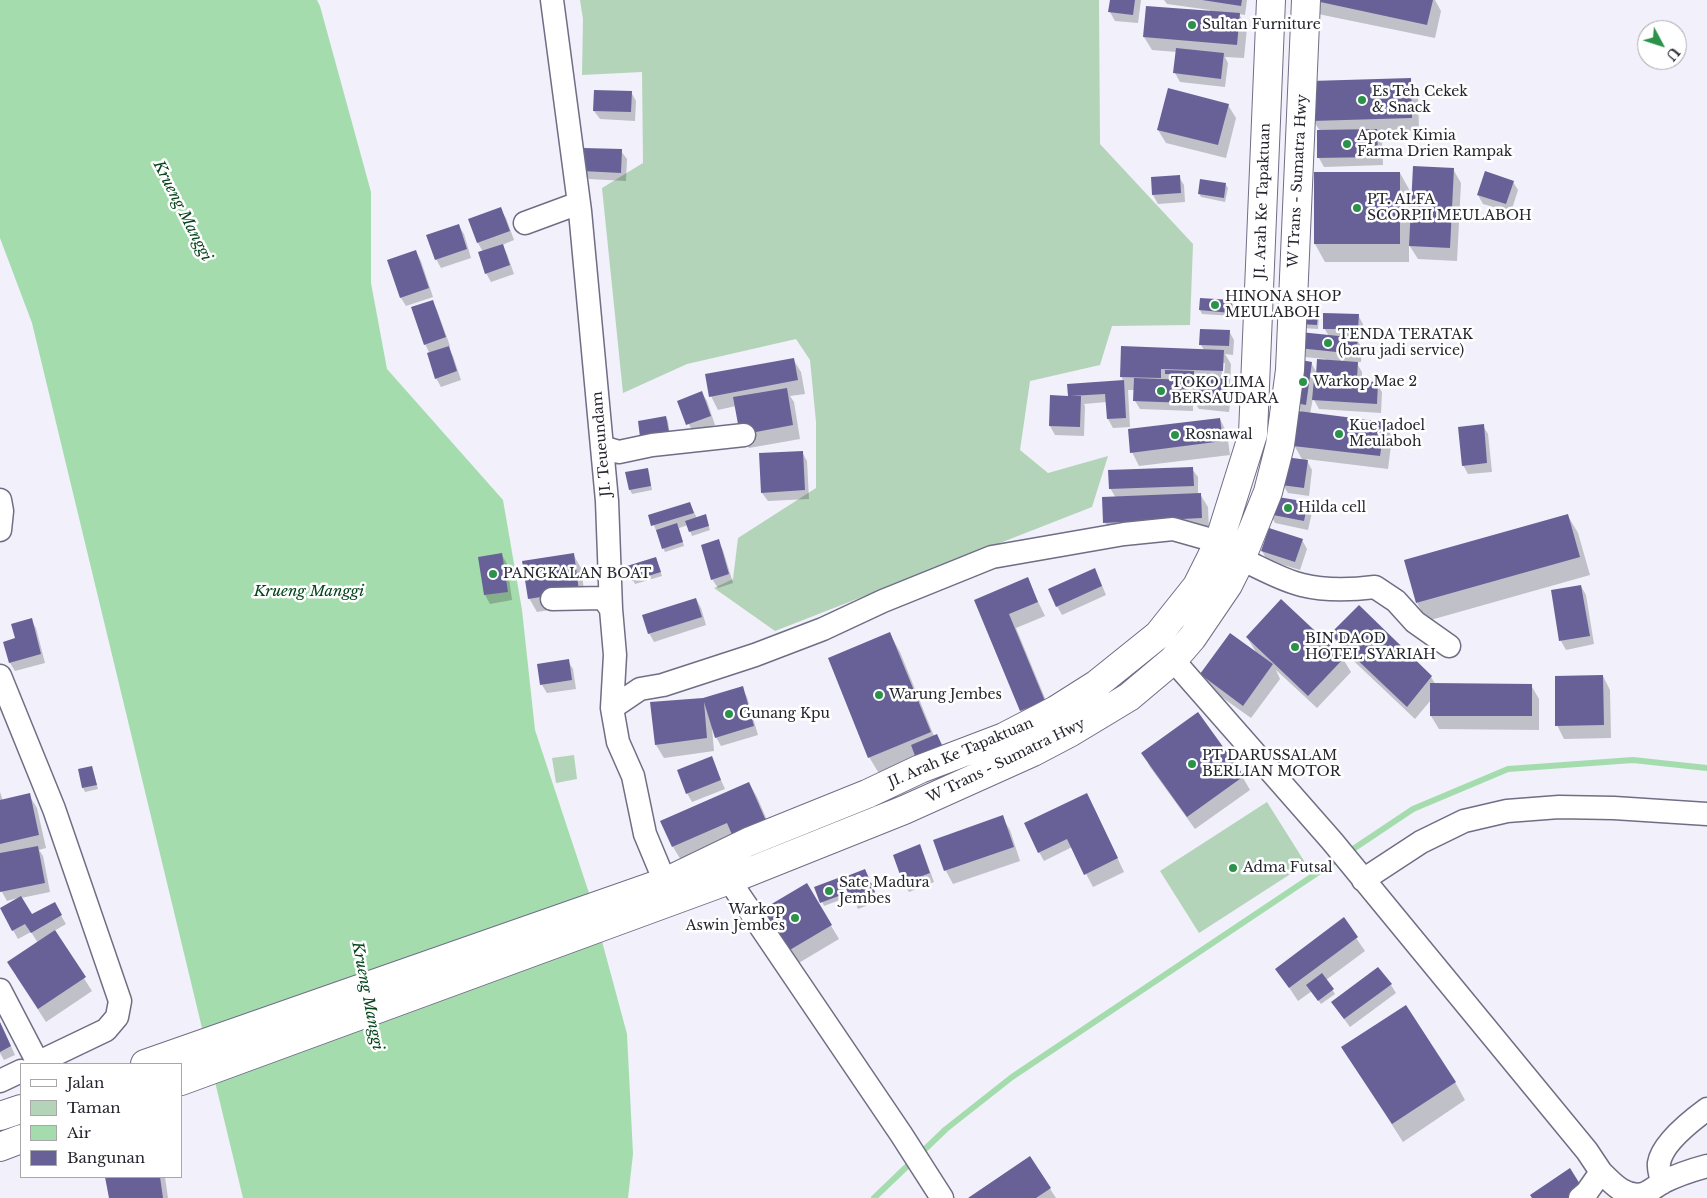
<!DOCTYPE html>
<html>
<head>
<meta charset="utf-8">
<style>
  body { margin:0 }
  #map { position:relative; width:1707px; height:1198px; overflow:hidden; background:#f1f0fb; font-family:"Libre Baskerville",serif }
  canvas { display:block }
  .legend { position:absolute; left:20px; top:1063px; width:162px; height:115px; box-sizing:border-box; background:#fff; border:1px solid #a8a8ab; margin:0; padding:6px 9px; list-style:none; font-size:15px; color:#25252e }
  .legend li { display:flex; align-items:center; gap:10px; height:25px }
  .legend b { width:25px; border:1px solid #a8a8ab }
  .north { position:absolute; left:1637px; top:20px; width:50px; height:50px; box-sizing:border-box; background:#fff; border:1px solid #a8a8ab; border-radius:50%; rotate:130deg; font-size:14px; font-weight:700; line-height:20px; text-align:center; color:#25252e }
  .north::after { content:''; display:block; margin:auto; width:18px; height:22px; background:#2a9249; clip-path:polygon(50% 0,100% 100%,50% 72%,0 100%) }
</style>
</head>
<body>
<div id="map">
<canvas width="1707" height="1198"></canvas>
<ul class="legend">
<li><b style="height:6px;background:#fff"></b>Jalan</li>
<li><b style="height:14px;background:#b3d4b8"></b>Taman</li>
<li><b style="height:14px;background:#a5dcae"></b>Air</li>
<li><b style="height:14px;background:#686197"></b>Bangunan</li>
</ul>
<div class="north">U</div>
</div>
<script>
const c = document.querySelector('canvas').getContext('2d');
c.lineJoin = 'round';
function fillPath(path, color) {
  c.fillStyle = color;
  c.fill(path, 'evenodd');
}
function strokePath(path, color, width, dash) {
  c.strokeStyle = color;
  c.lineWidth = width;
  c.lineCap = dash ? 'butt' : 'round';
  c.setLineDash(dash || []);
  c.stroke(path);
}
function label(font, color, halo, rows, align = 'center') {
  c.font = font + ' "Libre Baskerville",serif';
  c.lineWidth = 5;
  c.setLineDash([]);
  c.textBaseline = 'middle';
  c.strokeStyle = halo;
  c.fillStyle = color;
  for (const [text, x, y, turn = 0] of rows) {
    c.save();
    c.translate(x, y);
    c.rotate((+turn || 0) * Math.PI / 180);
    c.textAlign = isNaN(turn) ? turn : align;
    if (halo) c.strokeText(text, 0, 0);
    c.fillText(text, 0, 0);
    c.restore();
  }
}
fillPath(new Path2D(`
  M 580,0 L 1099,0 L 1100,144 L 1193,244 L 1190,325 L 1112,326 L 1100,365 L 1030,381 L 1020,450 L 1048,473 L 1108,456 L 1092,507 L 775,631 L 714,588 L 733,579 L 738,538 L 816,488 L 816,422 L 810,360 L 796,339 L 687,364 L 623,393 L 602,188 L 643,163 L 642,72 L 582,75 L 583,19 Z
  M 574,755 L 577,779 L 556,783 L 552,758 Z
  M 1267,802 L 1306,864 L 1199,933 L 1160,871 Z`), '#b3d4b8');
fillPath(new Path2D(`
  M 0,0 L 317,0 L 320,6 L 371,192 L 371,283 L 387,369 L 503,500 L 522,610 L 535,730 L 589,893 L 627,1034 L 633,1154 L 628,1198 L 243,1198 L 32,323 L 0,238 Z`), '#a5dcae');
fillPath(new Path2D(`
  M 1111,0 L 1141,0 L 1138,23 L 1115,21 L 1110,12 Z
  M 1164,0 L 1247,0 L 1245,15 L 1239,14 L 1247,28 L 1244,58 L 1225,57 L 1228,63 L 1225,87 L 1180,82 L 1175,73 L 1177,52 L 1152,50 L 1144,37 L 1210,12 L 1210,10 L 1167,4 Z
  M 1310,0 L 1435,0 L 1441,11 L 1435,38 L 1318,14 Z
  M 1410,80 L 1418,93 L 1419,131 L 1378,132 L 1382,139 L 1383,165 L 1324,167 L 1319,158 L 1320,131 L 1313,120 Z
  M 631,92 L 636,101 L 635,121 L 600,119 L 594,111 Z
  M 1228,105 L 1236,118 L 1226,158 L 1166,143 L 1158,130 Z
  M 621,151 L 627,159 L 626,181 L 589,179 L 584,171 Z
  M 1453,169 L 1461,183 L 1457,261 L 1418,259 L 1409,245 L 1409,262 L 1325,262 L 1315,244 L 1315,173 L 1400,173 L 1410,191 L 1410,205 L 1412,205 Z
  M 1179,177 L 1184,185 L 1185,202 L 1158,204 L 1153,195 Z
  M 1513,182 L 1518,190 L 1511,212 L 1483,204 L 1478,195 Z
  M 1225,184 L 1228,188 L 1225,202 L 1201,197 L 1199,193 Z
  M 500,209 L 506,218 L 514,240 L 502,245 L 507,254 L 514,274 L 491,282 L 486,273 L 483,252 L 478,243 L 470,220 Z
  M 459,226 L 464,234 L 471,258 L 441,268 L 436,259 Z
  M 416,252 L 421,261 L 433,297 L 406,306 L 401,298 L 388,261 Z
  M 1231,301 L 1233,305 L 1233,316 L 1202,314 L 1200,310 Z
  M 432,302 L 437,310 L 450,346 L 448,347 L 453,356 L 461,380 L 441,387 L 436,378 L 430,354 L 425,344 Z
  M 1317,314 L 1319,318 L 1318,329 L 1302,328 Z
  M 1358,315 L 1363,324 L 1363,338 L 1356,338 L 1362,348 L 1361,362 L 1356,362 L 1362,372 L 1362,383 L 1377,384 L 1382,392 L 1381,413 L 1319,409 L 1313,398 L 1310,414 L 1384,423 L 1392,437 L 1388,469 L 1306,459 L 1312,470 L 1309,496 L 1288,493 L 1283,485 L 1303,461 L 1294,445 L 1302,413 L 1296,403 L 1311,363 L 1317,373 L 1326,359 L 1304,357 L 1299,348 L 1329,336 L 1324,328 ZM 1316,374 L 1320,380 L 1315,380 Z
  M 1229,331 L 1234,340 L 1233,355 L 1225,354 L 1231,364 L 1230,384 L 1229,384 L 1232,389 L 1229,412 L 1199,409 L 1193,400 L 1193,411 L 1140,409 L 1135,401 L 1135,390 L 1128,390 L 1130,427 L 1113,428 L 1108,419 L 1107,402 L 1084,404 L 1085,406 L 1084,436 L 1055,435 L 1050,426 L 1069,397 L 1069,385 L 1124,382 L 1121,376 L 1204,350 L 1201,345 ZM 1222,363 L 1225,363 L 1224,377 L 1222,377 ZM 1189,383 L 1196,383 L 1195,392 Z
  M 793,359 L 801,372 L 805,394 L 790,396 L 794,402 L 800,439 L 749,448 L 741,434 L 736,406 L 718,410 L 711,396 Z
  M 702,393 L 707,401 L 715,425 L 693,433 L 679,402 Z
  M 666,417 L 668,421 L 670,436 L 642,436 Z
  M 1220,419 L 1227,433 L 1230,455 L 1139,466 L 1132,452 Z
  M 1483,426 L 1488,434 L 1492,472 L 1468,474 L 1463,465 Z
  M 802,452 L 807,461 L 809,499 L 768,501 L 762,493 Z
  M 647,469 L 649,473 L 652,490 L 632,494 L 630,490 L 626,473 Z
  M 1192,469 L 1198,477 L 1198,494 L 1200,494 L 1208,507 L 1209,531 L 1112,536 L 1105,522 L 1116,498 L 1110,488 Z
  M 1307,503 L 1312,512 L 1308,530 L 1275,523 L 1270,514 Z
  M 690,504 L 697,518 L 707,520 L 710,530 L 692,536 L 688,525 L 679,528 L 684,546 L 665,552 L 650,516 Z
  M 1568,516 L 1578,533 L 1590,575 L 1427,621 L 1417,603 Z
  M 1302,540 L 1307,549 L 1300,570 L 1267,560 L 1262,551 Z
  M 718,541 L 723,550 L 733,583 L 718,588 L 712,579 Z
  M 573,554 L 581,568 L 586,604 L 537,612 L 529,598 Z
  M 502,555 L 507,564 L 512,600 L 490,604 L 485,595 L 480,558 Z
  M 656,558 L 662,576 L 635,584 L 633,580 Z
  M 1099,578 L 1106,595 L 1062,615 L 1057,606 Z
  M 1027,579 L 1045,616 L 1016,628 L 1052,715 L 1029,724 L 1021,711 L 975,601 Z
  M 1581,586 L 1586,595 L 1594,644 L 1566,650 L 1561,641 L 1552,591 Z
  M 696,599 L 701,608 L 706,625 L 654,642 L 649,633 Z
  M 31,620 L 36,628 L 45,663 L 15,671 L 10,663 L 5,643 L 17,639 Z
  M 890,634 L 900,652 L 934,736 L 937,735 L 942,744 L 951,766 L 880,775 L 869,757 Z
  M 1332,634 L 1431,677 L 1436,685 L 1531,685 L 1539,699 L 1539,730 L 1439,729 L 1431,716 L 1431,700 L 1415,719 L 1340,648 Z
  M 1247,637 L 1343,659 L 1351,672 L 1317,708 L 1276,670 L 1280,679 L 1251,718 L 1209,688 L 1202,674 L 1257,654 Z
  M 568,661 L 573,669 L 576,689 L 547,693 L 542,685 Z
  M 1603,676 L 1610,690 L 1611,738 L 1564,739 L 1557,725 Z
  M 742,688 L 747,697 L 758,735 L 721,746 L 716,737 L 713,727 L 712,728 L 714,751 L 664,758 L 656,745 L 704,699 Z
  M 1143,753 L 1242,776 L 1250,790 L 1195,829 L 1150,767 Z
  M 711,758 L 725,789 L 692,802 L 687,793 Z
  M 92,767 L 98,789 L 85,792 L 83,788 Z
  M 749,783 L 757,797 L 774,836 L 681,860 L 673,847 Z
  M 0,792 L 3,801 L 29,795 L 37,808 L 46,848 L 39,850 L 43,856 L 50,892 L 21,898 L 32,916 L 54,904 L 66,924 L 54,931 L 92,991 L 46,1022 L 16,976 L 38,943 L 31,932 L 18,939 L 1,909 L 18,898 L 7,901 L 2,892 L 0,884 Z
  M 1094,808 L 1124,872 L 1093,887 L 1072,847 L 1044,861 L 1039,852 Z
  M 1002,817 L 1010,830 L 1020,861 L 953,884 L 946,871 L 935,840 Z
  M 919,846 L 924,855 L 934,882 L 909,892 L 904,883 L 894,856 Z
  M 865,870 L 879,901 L 858,909 L 844,879 Z
  M 840,883 L 845,898 L 824,906 L 816,888 Z
  M 806,884 L 839,939 L 792,967 L 760,913 Z
  M 1343,919 L 1365,951 L 1326,980 L 1335,994 L 1321,1004 L 1312,991 L 1298,1001 L 1277,969 Z
  M 1391,985 L 1396,993 L 1350,1027 L 1338,1011 Z
  M 0,1022 L 15,1055 L 4,1060 L 0,1053 Z
  M 1343,1048 L 1455,1082 L 1465,1100 L 1403,1142 Z
  M 1030,1158 L 1056,1198 L 970,1198 Z
  M 106,1177 L 165,1177 L 168,1198 L 110,1198 Z`), '#0003');
strokePath(new Path2D(`
  M 874,1198 L 946,1129 L 1012,1077 L 1413,809 L 1508,769 L 1633,760 L 1707,768`), '#a5dcae', 6);
fillPath(new Path2D(`
  M 1110,0 L 1135,0 L 1133,15 L 1108,12 Z
  M 1202,0 L 1242,0 L 1241,6 Z
  M 1311,0 L 1433,0 L 1427,25 Z
  M 1146,6 L 1240,13 L 1237,45 L 1143,37 Z
  M 1176,48 L 1224,53 L 1221,79 L 1173,73 Z
  M 1411,78 L 1412,118 L 1312,121 L 1311,81 Z
  M 1168,88 L 1229,104 L 1218,145 L 1157,130 Z
  M 594,90 L 632,91 L 631,112 L 593,111 Z
  M 1377,129 L 1378,157 L 1317,158 L 1317,130 Z
  M 583,148 L 622,149 L 621,173 L 582,171 Z
  M 1413,166 L 1454,168 L 1450,248 L 1409,246 Z
  M 1485,171 L 1514,181 L 1506,204 L 1477,195 Z
  M 1314,172 L 1400,172 L 1400,244 L 1314,244 Z
  M 1180,175 L 1181,193 L 1152,195 L 1151,177 Z
  M 1200,179 L 1226,183 L 1224,198 L 1198,194 Z
  M 501,207 L 510,231 L 477,243 L 468,219 Z
  M 459,224 L 467,249 L 435,260 L 426,235 Z
  M 503,244 L 510,265 L 485,274 L 478,252 Z
  M 416,250 L 429,288 L 400,298 L 387,260 Z
  M 1200,298 L 1232,300 L 1231,313 L 1199,310 Z
  M 433,300 L 446,337 L 424,345 L 411,307 Z
  M 1300,311 L 1318,313 L 1317,325 L 1299,324 Z
  M 1323,313 L 1359,314 L 1358,329 L 1323,329 Z
  M 1200,329 L 1230,330 L 1229,346 L 1199,345 Z
  M 1300,332 L 1358,338 L 1356,354 L 1298,348 Z
  M 449,346 L 457,371 L 435,379 L 427,353 Z
  M 1121,346 L 1224,350 L 1223,371 L 1161,369 L 1161,378 L 1120,377 Z
  M 794,358 L 798,380 L 709,397 L 705,374 Z
  M 1317,359 L 1358,362 L 1357,378 L 1316,375 Z
  M 1301,360 L 1312,362 L 1306,405 L 1295,403 Z
  M 1165,370 L 1194,371 L 1194,375 L 1165,374 Z
  M 1195,376 L 1227,379 L 1224,404 L 1192,401 Z
  M 1134,378 L 1189,380 L 1188,403 L 1133,401 Z
  M 1314,379 L 1378,382 L 1377,404 L 1312,400 Z
  M 1124,380 L 1126,418 L 1107,419 L 1105,394 L 1070,396 L 1081,396 L 1080,427 L 1049,426 L 1050,395 L 1068,396 L 1067,384 Z
  M 787,388 L 793,425 L 740,435 L 733,397 Z
  M 702,391 L 711,416 L 686,425 L 677,401 Z
  M 1298,411 L 1385,422 L 1380,456 L 1293,446 Z
  M 666,416 L 669,432 L 640,437 L 638,421 Z
  M 1220,418 L 1223,441 L 1130,453 L 1128,429 Z
  M 1484,424 L 1487,463 L 1462,466 L 1458,427 Z
  M 803,451 L 805,490 L 761,493 L 759,453 Z
  M 1285,457 L 1308,460 L 1304,488 L 1281,485 Z
  M 1193,467 L 1194,486 L 1109,489 L 1108,470 Z
  M 648,468 L 651,486 L 629,490 L 625,472 Z
  M 1201,493 L 1202,518 L 1103,523 L 1102,497 Z
  M 1272,496 L 1308,502 L 1304,521 L 1268,514 Z
  M 690,502 L 694,513 L 651,526 L 648,515 Z
  M 706,514 L 709,526 L 689,532 L 685,521 Z
  M 1568,514 L 1580,557 L 1416,603 L 1404,560 Z
  M 677,523 L 683,542 L 662,549 L 656,530 Z
  M 1269,528 L 1303,539 L 1295,562 L 1261,551 Z
  M 719,539 L 729,574 L 711,580 L 701,545 Z
  M 502,553 L 508,592 L 484,595 L 478,557 Z
  M 574,553 L 579,591 L 528,599 L 522,561 Z
  M 656,557 L 661,572 L 632,581 L 627,566 Z
  M 1095,568 L 1102,586 L 1056,607 L 1048,589 Z
  M 1028,577 L 1038,602 L 1009,614 L 1045,701 L 1020,711 L 974,600 Z
  M 1581,585 L 1590,636 L 1559,641 L 1551,590 Z
  M 696,598 L 702,617 L 648,634 L 642,615 Z
  M 1281,599 L 1344,658 L 1308,696 L 1246,637 Z
  M 1359,605 L 1432,676 L 1407,707 L 1330,634 Z
  M 32,618 L 41,654 L 9,663 L 3,642 L 15,638 L 11,624 Z
  M 890,632 L 931,732 L 868,758 L 828,658 Z
  M 1230,633 L 1273,664 L 1243,706 L 1200,674 Z
  M 569,659 L 572,680 L 540,685 L 537,664 Z
  M 1603,675 L 1604,725 L 1555,726 L 1555,676 Z
  M 1430,683 L 1532,684 L 1532,716 L 1430,716 Z
  M 743,686 L 754,726 L 715,738 L 704,702 L 707,738 L 655,745 L 650,702 L 703,698 Z
  M 1198,712 L 1244,776 L 1187,817 L 1141,753 Z
  M 937,734 L 947,757 L 920,769 L 911,745 Z
  M 712,756 L 721,780 L 686,794 L 677,770 Z
  M 92,766 L 97,785 L 82,788 L 78,769 Z
  M 749,782 L 767,823 L 733,837 L 727,823 L 672,847 L 660,821 Z
  M 30,793 L 39,835 L 0,844 L 0,800 Z
  M 1087,793 L 1118,858 L 1084,875 L 1067,839 L 1038,853 L 1024,823 Z
  M 1003,815 L 1014,847 L 944,871 L 933,840 Z
  M 920,844 L 930,873 L 903,883 L 893,855 Z
  M 38,846 L 45,883 L 0,892 L 0,853 Z
  M 865,869 L 875,892 L 851,901 L 842,878 Z
  M 838,878 L 844,894 L 820,903 L 814,887 Z
  M 807,883 L 832,925 L 783,954 L 758,912 Z
  M 21,896 L 32,914 L 55,902 L 62,915 L 31,933 L 25,924 L 12,931 L 0,908 Z
  M 1344,917 L 1358,937 L 1289,988 L 1275,969 Z
  M 55,930 L 86,977 L 38,1009 L 7,962 Z
  M 1378,967 L 1392,984 L 1344,1019 L 1331,1002 Z
  M 1322,973 L 1334,989 L 1318,1001 L 1306,985 Z
  M 1406,1005 L 1456,1082 L 1392,1124 L 1341,1047 Z
  M 0,1022 L 11,1046 L 0,1052 Z
  M 1030,1156 L 1051,1188 L 1036,1198 L 968,1198 Z
  M 1570,1168 L 1583,1189 L 1570,1198 L 1532,1198 L 1530,1195 Z
  M 105,1177 L 160,1177 L 163,1198 L 109,1198 Z`), '#686197');
const minor = new Path2D(`
  M 552,0 L 580,211 L 607,501 L 611,609 L 615,655 L 612,708 L 618,742 L 633,776 L 645,834 L 665,882
  M 525,223 L 571,206 L 580,211
  M 602,447 L 619,452 L 652,445 L 744,435
  M 0,500 L 2,511 L 0,530
  M 1241,559 C 1261,568 1281,580 1302,585 C 1326,591 1351,590 1375,587 L 1396,601 L 1415,622 L 1449,646
  M 552,599 L 603,598 L 611,609
  M 1173,660 L 1332,841 L 1587,1151 L 1601,1172 L 1587,1192 L 1580,1198
  M 0,676 L 54,809 L 120,1001 L 117,1017 L 106,1030 L 35,1064
  M 612,708 L 640,689 L 663,685 L 755,655 L 823,629 L 883,601 L 992,557 L 1124,534 L 1173,529 L 1219,542
  M 729,880 L 901,1134 L 942,1198
  M 1363,880 L 1421,842 L 1464,821 L 1507,811 L 1559,807 L 1614,808 L 1707,814
  M 0,990 L 38,1063
  M 0,1081 L 21,1071
  M 1601,1172 C 1612,1183 1625,1198 1643,1194 C 1650,1192 1656,1186 1663,1182 C 1677,1175 1692,1170 1707,1166
  M 1662,1183 C 1661,1176 1658,1169 1659,1163 C 1662,1143 1692,1120 1707,1109`);
const highway = new Path2D(`
  M 145,1064 L 665,882 L 748,842 L 867,794 L 920,769 L 1004,737 L 1056,710 L 1097,684 L 1158,635 L 1197,586 L 1219,542 L 1253,434 L 1271,0
  M 181,1081 L 729,880 L 904,810 L 1033,752 L 1071,732 L 1129,697 L 1173,660 L 1192,638 L 1228,585 L 1241,559 L 1268,492 L 1280,445 L 1290,370 L 1306,0
  M 0,1116 L 21,1109
  M 0,1147 L 21,1139`);
strokePath(minor, '#6f6e85', 25);
strokePath(highway, '#6f6e85', 30);
strokePath(minor, '#fff', 22);
strokePath(highway, '#fff', 28);
for (const [x, y, r, color] of [
  [1192,25,5,"#2a9249"],
  [1362,100,5,"#2a9249"],
  [1347,144,5,"#2a9249"],
  [1357,208,5,"#2a9249"],
  [1215,305,5,"#2a9249"],
  [1328,343,5,"#2a9249"],
  [1303,382,5,"#2a9249"],
  [1161,391,5,"#2a9249"],
  [1339,434,5,"#2a9249"],
  [1175,435,5,"#2a9249"],
  [1288,508,5,"#2a9249"],
  [493,574,5,"#2a9249"],
  [1295,647,5,"#2a9249"],
  [879,695,5,"#2a9249"],
  [729,714,5,"#2a9249"],
  [1192,764,5,"#2a9249"],
  [1233,868,5,"#2a9249"],
  [829,891,5,"#2a9249"],
  [795,918,5,"#2a9249"]
]) {
  const dot = new Path2D();
  dot.arc(x, y, r, 0, 2 * Math.PI);
  c.fillStyle = color;
  c.fill(dot);
  strokePath(dot, '#fff', 2);
}
label('14px', '#25252e', '#fff', [
  ["Sultan Furniture",1202,25],
  ["Es Teh Cekek",1372,92],
  ["& Snack",1372,108],
  ["Apotek Kimia",1357,136],
  ["Farma Drien Rampak",1357,152],
  ["PT. ALFA",1367,200],
  ["SCORPII MEULABOH",1367,216],
  ["HINONA SHOP",1225,297],
  ["MEULABOH",1225,313],
  ["TENDA TERATAK",1338,335],
  ["(baru jadi service)",1338,351],
  ["Warkop Mae 2",1313,382],
  ["TOKO LIMA",1171,383],
  ["BERSAUDARA",1171,399],
  ["Kue Jadoel",1349,426],
  ["Meulaboh",1349,442],
  ["Rosnawal",1185,435],
  ["Hilda cell",1298,508],
  ["PANGKALAN BOAT",503,574],
  ["BIN DAOD",1305,639],
  ["HOTEL SYARIAH",1305,655],
  ["Warung Jembes",889,695],
  ["Gunang Kpu",739,714],
  ["PT DARUSSALAM",1202,756],
  ["BERLIAN MOTOR",1202,772],
  ["Adma Futsal",1243,868],
  ["Sate Madura",839,883],
  ["Jembes",839,899],
  ["Warkop",785,910,"right"],
  ["Aswin Jembes",785,926,"right"]
], 'left');
label('14px', '#25252e', '#fff', [
  ["W Trans - Sumatra Hwy",1298,181,-87],
  ["JI. Arah Ke Tapaktuan",1263,201,-88],
  ["JI. Teueundam",602,444,-95],
  ["JI. Arah Ke Tapaktuan",961,753,-23],
  ["W Trans - Sumatra Hwy",1006,761,-26]
]);
label('italic 15px', '#05441b', '#fff', [
  ["Krueng Manggi",182,211,63],
  ["Krueng Manggi",309,592],
  ["Krueng Manggi",367,996,79]
]);
</script>
</body>
</html>
